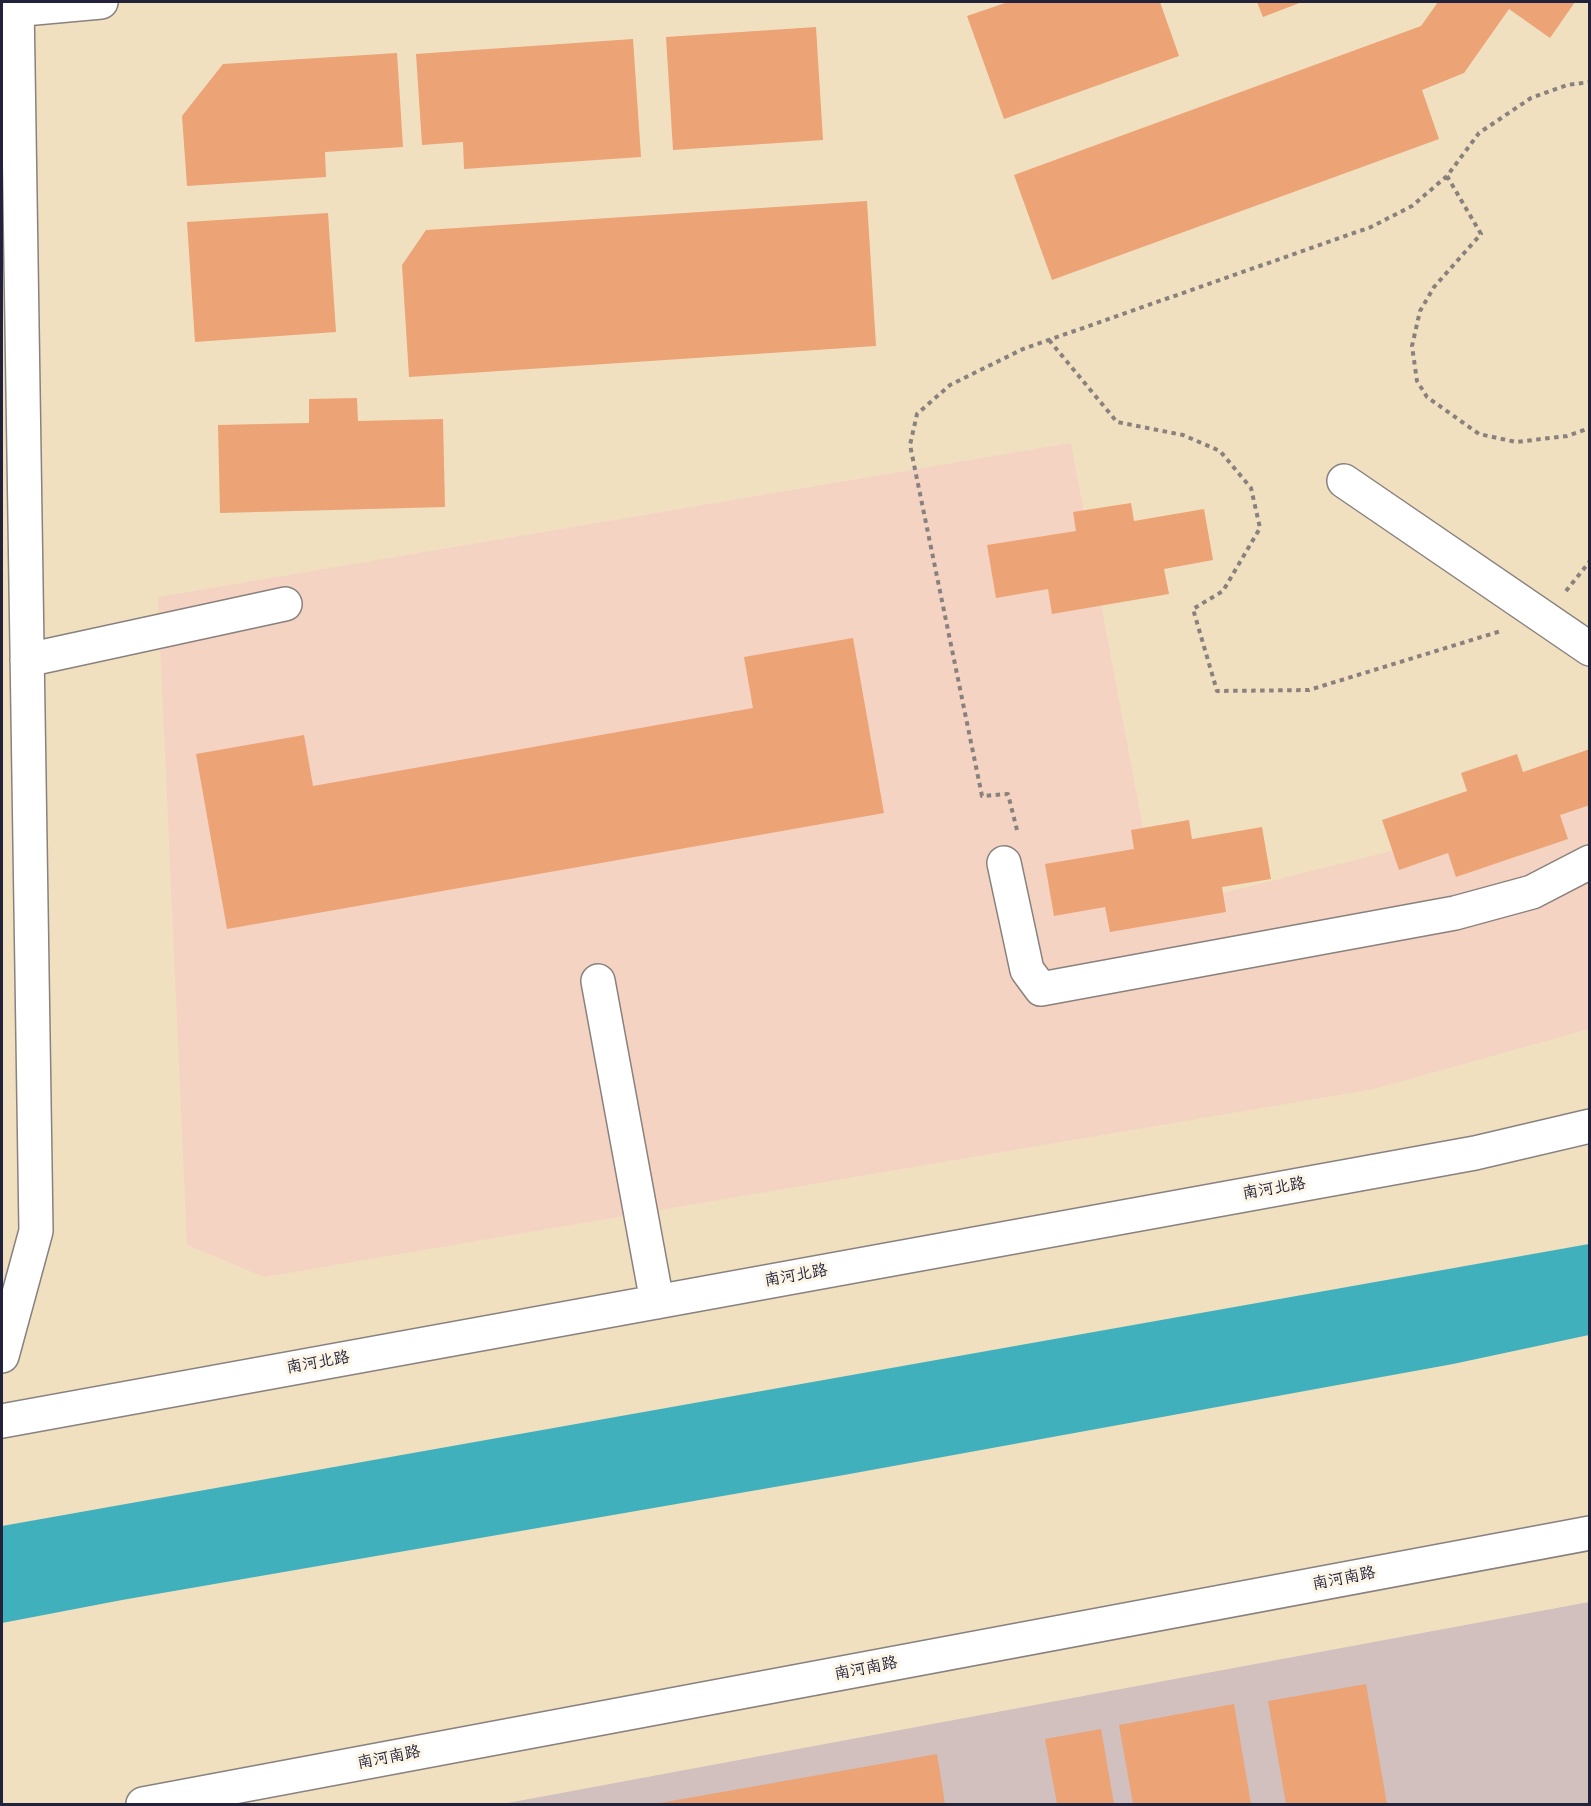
<!DOCTYPE html>
<html>
<head>
<meta charset="utf-8">
<style>
  body { margin:0 }
  #map { position:relative; width:1591px; height:1806px; overflow:hidden; background:#f0e0c0; font-family:"Balsamiq Sans",sans-serif }
  canvas { display:block }
  .frame { position:absolute; inset:0; border:3px solid #22223b; pointer-events:none }
</style>
</head>
<body>
<div id="map">
<canvas width="1591" height="1806"></canvas>
<div class="frame"></div>
</div>
<script>
const c = document.querySelector('canvas').getContext('2d');
c.lineJoin = 'round';
function fillPath(path, color) {
  c.fillStyle = color;
  c.fill(path, 'evenodd');
}
function strokePath(path, color, width, dash) {
  c.strokeStyle = color;
  c.lineWidth = width;
  c.lineCap = dash ? 'butt' : 'round';
  c.setLineDash(dash || []);
  c.stroke(path);
}
function label(font, color, halo, rows, align = 'center') {
  c.font = font + ' "Balsamiq Sans","LXGW WenKai TC",sans-serif';
  c.lineWidth = 6;
  c.setLineDash([]);
  c.textBaseline = 'middle';
  c.strokeStyle = halo;
  c.fillStyle = color;
  for (const [text, x, y, turn = 0] of rows) {
    c.save();
    c.translate(x, y);
    c.rotate((+turn || 0) * Math.PI / 180);
    c.textAlign = isNaN(turn) ? turn : align;
    if (halo) c.strokeText(text, 0, 0);
    c.fillText(text, 0, 0);
    c.restore();
  }
}
fillPath(new Path2D(`
  M 1071,443 L 1158,909 L 1589,802 L 1589,1029 L 1374,1089 L 264,1277 L 187,1245 L 158,597 Z`), '#f5d3c2');
fillPath(new Path2D(`
  M 1589,1602 L 1589,1804 L 502,1804 Z`), '#d1c0bd');
fillPath(new Path2D(`
  M 1589,1244 L 1589,1335 L 1453,1364 L 844,1475 L 122,1600 L 2,1623 L 2,1526 Z`), '#41b0bd');
fillPath(new Path2D(`
  M 1008,2 L 1160,2 L 1179,56 L 1004,119 L 967,16 Z
  M 1257,2 L 1302,2 L 1263,17 Z
  M 1438,2 L 1575,2 L 1550,38 L 1509,9 L 1464,73 L 1422,90 L 1439,139 L 1052,280 L 1014,175 L 1421,26 Z
  M 816,27 L 823,140 L 673,150 L 666,37 Z
  M 633,39 L 641,157 L 464,169 L 463,142 L 422,145 L 416,54 Z
  M 397,53 L 403,147 L 325,152 L 326,177 L 187,186 L 182,116 L 223,64 Z
  M 867,201 L 876,346 L 409,377 L 402,265 L 426,230 Z
  M 328,213 L 336,332 L 195,342 L 187,222 Z
  M 357,398 L 358,421 L 443,419 L 445,507 L 220,513 L 218,425 L 309,423 L 309,399 Z
  M 1131,503 L 1134,521 L 1204,509 L 1213,560 L 1164,569 L 1169,594 L 1052,614 L 1048,589 L 996,598 L 987,545 L 1076,531 L 1073,512 Z
  M 853,638 L 884,813 L 227,929 L 196,754 L 304,735 L 313,786 L 753,708 L 744,657 Z
  M 1590,749 L 1590,805 L 1560,815 L 1568,839 L 1456,877 L 1448,853 L 1399,870 L 1382,820 L 1467,791 L 1461,773 L 1517,754 L 1523,772 Z
  M 1189,820 L 1192,839 L 1262,827 L 1271,879 L 1222,887 L 1226,912 L 1110,932 L 1105,907 L 1054,916 L 1045,864 L 1134,849 L 1131,830 Z
  M 1366,1684 L 1387,1804 L 1286,1804 L 1268,1701 Z
  M 1234,1704 L 1251,1804 L 1133,1804 L 1119,1725 Z
  M 1101,1729 L 1114,1804 L 1057,1804 L 1045,1739 Z
  M 937,1754 L 945,1804 L 660,1804 L 660,1803 Z`), '#eca376');
const minor = new Path2D(`
  M 2,11 L 101,2
  M 1344,481 L 1590,649
  M 27,660 L 285,604
  M 1004,863 L 1027,970 L 1041,989 L 1455,913 L 1532,892 L 1590,862
  M 598,981 L 657,1302
  M 2,1356 L 36,1231 L 17,2
  M 2,1421 L 1475,1153 L 1590,1126
  M 143,1804 L 1590,1533`);
strokePath(minor, '#89817e', 36);
strokePath(new Path2D(`
  M 1447,176 L 1481,234 L 1434,287 L 1420,311 L 1412,346 L 1417,381 L 1427,397 L 1479,434 L 1516,442 L 1567,436 L 1590,428
  M 1049,340 L 1117,422 L 1183,435 L 1220,451 L 1251,488 L 1260,528 L 1223,591 L 1193,609 L 1217,691 L 1309,690 L 1501,631
  M 1566,591 L 1590,561
  M 1017,830 L 1008,794 L 982,796 L 910,445 L 917,414 L 950,385 L 1023,349 L 1371,227 L 1412,206 L 1447,176 L 1479,133 L 1531,98 L 1567,85 L 1590,82`), '#89817e', 4, [4.5, 4.5]);
strokePath(minor, '#fff', 33);
label('16px', '#22223b', '#fcf5e5', [
  ["南河北路",1274,1189,-10],
  ["南河北路",796,1276,-10],
  ["南河北路",318,1363,-10],
  ["南河南路",1344,1579,-11],
  ["南河南路",866,1669,-11],
  ["南河南路",389,1758,-11]
]);
</script>
</body>
</html>
